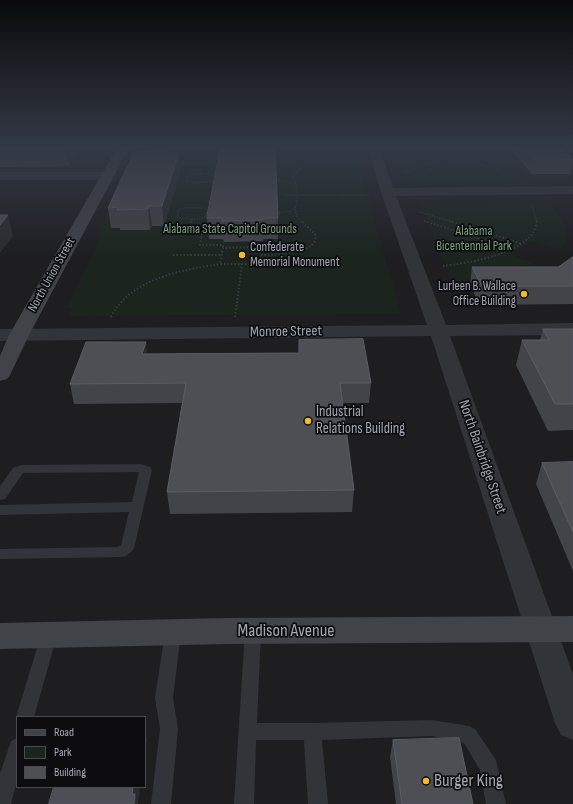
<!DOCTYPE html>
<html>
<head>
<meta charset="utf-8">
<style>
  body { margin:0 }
  #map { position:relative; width:573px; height:804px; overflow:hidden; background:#121214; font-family:"Sofia Sans Condensed",sans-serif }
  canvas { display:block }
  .legend { position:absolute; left:16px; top:716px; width:130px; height:72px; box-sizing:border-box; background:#0d0d0f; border:1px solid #494b51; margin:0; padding:5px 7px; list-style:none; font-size:12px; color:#a3a8b4 }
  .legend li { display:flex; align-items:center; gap:8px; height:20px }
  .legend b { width:20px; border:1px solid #494b51 }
</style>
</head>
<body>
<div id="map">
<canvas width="573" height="804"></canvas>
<ul class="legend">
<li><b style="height:5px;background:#414349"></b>Road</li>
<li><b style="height:11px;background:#1c241e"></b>Park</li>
<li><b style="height:11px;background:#4e4f55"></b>Building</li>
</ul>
</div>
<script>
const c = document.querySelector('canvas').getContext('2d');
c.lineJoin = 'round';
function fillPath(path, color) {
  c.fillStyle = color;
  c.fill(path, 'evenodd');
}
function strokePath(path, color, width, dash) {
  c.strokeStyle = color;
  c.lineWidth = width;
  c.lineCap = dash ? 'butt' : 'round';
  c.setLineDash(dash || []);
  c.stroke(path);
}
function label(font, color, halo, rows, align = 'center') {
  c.font = font + ' "Sofia Sans Condensed",sans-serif';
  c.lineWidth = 3.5;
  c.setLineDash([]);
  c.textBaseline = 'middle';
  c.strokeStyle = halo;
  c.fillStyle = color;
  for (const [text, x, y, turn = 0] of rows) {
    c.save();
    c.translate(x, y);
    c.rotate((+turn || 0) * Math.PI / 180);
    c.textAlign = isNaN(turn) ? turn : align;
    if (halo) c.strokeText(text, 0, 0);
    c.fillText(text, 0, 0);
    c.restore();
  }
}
fillPath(new Path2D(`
  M 0,146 L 573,146 L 573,804 L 0,804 ZM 17,717 L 145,717 L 145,787 L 17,787 Z`), '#1e1e21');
fillPath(new Path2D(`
  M 148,146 L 353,146 L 401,314 L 68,316 L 72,308 L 67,308 L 101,237 L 98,233 L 130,168 L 141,161 Z
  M 393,146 L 415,147 L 421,146 L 462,146 L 446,152 L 471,159 L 488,151 L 492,152 C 495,157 498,166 502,170 C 511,178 526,175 534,185 L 410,185 Z
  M 550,203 L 563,221 L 568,238 L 564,246 L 559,249 L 531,241 L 509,254 L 533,263 L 513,274 L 474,275 L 466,279 L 467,291 L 456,291 L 421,204 Z`), '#1c241e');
strokePath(new Path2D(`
  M 188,146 L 222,153
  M 392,147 C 432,149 469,156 505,175
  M 273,153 L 311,146
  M 171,155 L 174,151 L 181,149
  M 272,157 L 292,162 L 300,170
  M 178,164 L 212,163 L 220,160
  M 403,173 L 450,155
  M 193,174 L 209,174 L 213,176 L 212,181 L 199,183 L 186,181 L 188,176 Z
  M 200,174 L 203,164
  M 419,176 L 462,158
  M 274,179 L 295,184
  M 285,195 L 369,195
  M 532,206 L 537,222
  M 184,208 L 203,208 L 208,210 L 206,217 C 196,220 187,220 177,217 L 179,210 Z
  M 295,209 L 297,217 L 302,222
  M 420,212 L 452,222
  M 274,214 L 291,211 L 297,206 L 297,188 L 293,176 L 308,162 L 302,152
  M 191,219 L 191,222
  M 424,221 L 427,222`), '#393b40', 1.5, [1, 1.5]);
strokePath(new Path2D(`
  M 191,221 L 192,225 L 202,233 L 200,245 L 223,245 L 223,248
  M 424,221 L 510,248
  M 449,221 L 520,243
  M 262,247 L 261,264 L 220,264 L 223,248 Z
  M 173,255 L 222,255
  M 261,255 C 273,255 311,254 315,240 C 316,238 315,236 315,234 L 301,221
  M 443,266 C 468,263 517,255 533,233 C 535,230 536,225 537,221
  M 111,317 C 130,279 181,270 220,264
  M 235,317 L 242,264`), '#393b40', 2, [1.5, 2]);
fillPath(new Path2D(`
  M 141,464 L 150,467 L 152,470 L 134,548 C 131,553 127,556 121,557 L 0,559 L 0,549 L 118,547 L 121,545 L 129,512 L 0,515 L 0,505 L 132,502 L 139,472 L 23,473 L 5,499 L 0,500 L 0,486 L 13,468 L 22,465 Z
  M 253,624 L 259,626 L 261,631 L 257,723 L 312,723 L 432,720 L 469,726 L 475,729 L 496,760 L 506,804 L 486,804 L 480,770 L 464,743 L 432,736 L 322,740 L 328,804 L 308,804 L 304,740 L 256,740 L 254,804 L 234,804 L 245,631 L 247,626 Z
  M 173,626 L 179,628 L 181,633 L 173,698 L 178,729 L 171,804 L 151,804 L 160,729 L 155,698 L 165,633 L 167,628 Z
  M 49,628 L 55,630 L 57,635 L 34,717 L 17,717 L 17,719 L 16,717 L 41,635 L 43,630 Z
  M 17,738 L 17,781 L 11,804 L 0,804 L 0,774 L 11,741 Z`), '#333439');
fillPath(new Path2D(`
  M 0,172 L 107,172 L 111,173 L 113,176 L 111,179 L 107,180 L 0,180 Z`), '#333439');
fillPath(new Path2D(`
  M 367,146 L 379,146 L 393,188 L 573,186 L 573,194 L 396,196 L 446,325 L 573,323 L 573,335 L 450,336 L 573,674 L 573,740 L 561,735 L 555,723 L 431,336 L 0,341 L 0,329 L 427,325 L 381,192 Z`), '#333439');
fillPath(new Path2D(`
  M 118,146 L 130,146 L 29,335 L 10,375 L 7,379 L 0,381 L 0,356 L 9,335 Z
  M 562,146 L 573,146 L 573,153 L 569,152 Z
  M 573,616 L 573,642 L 228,644 L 0,649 L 0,623 L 228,618 Z`), '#414349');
fillPath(new Path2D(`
  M 0,146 L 83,146 L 69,166 L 0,167 Z
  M 508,146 L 559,146 L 573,159 L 573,163 L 570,174 L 532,174 Z
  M 169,153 L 180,171 L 164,226 L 152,226 L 150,230 L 120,230 L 120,228 L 111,228 L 108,208 Z
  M 207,218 L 278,218 L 278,239 L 263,239 L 263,241 L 224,242 L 223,239 L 209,239 Z
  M 573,257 L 573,304 L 479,305 L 470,284 L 472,267 L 558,267 Z
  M 543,329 L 573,329 L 573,430 L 548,431 L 516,365 L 522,340 L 540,340 Z
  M 299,340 L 371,383 L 369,403 L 342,403 L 354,490 L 352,512 L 170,514 L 167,492 L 182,403 L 74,404 L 70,384 L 147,354 L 299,353 Z
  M 573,462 L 573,571 L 536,484 L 542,463 Z
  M 393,740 L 473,804 L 396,804 L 390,757 Z`), '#434449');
fillPath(new Path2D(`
  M 68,146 L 83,146 L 69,166 L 66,149 Z
  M 179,153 L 180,171 L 164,226 L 162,206 Z
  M 149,206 L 152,226 L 150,230 L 148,209 Z
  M 8,215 L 13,236 L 0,253 L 0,225 Z
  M 146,342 L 148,361 L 142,354 Z
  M 145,732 L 147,740 L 145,752 Z
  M 133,787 L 140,787 L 138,804 L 134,804 L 132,794 Z`), '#2b2c2f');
const building = new Path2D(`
  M 0,146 L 68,146 L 66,149 L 0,149 Z
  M 221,146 L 275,146 L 278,218 L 263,218 L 263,220 L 222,221 L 223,218 L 207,218 Z
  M 522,146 L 559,146 L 573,160 L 535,160 Z
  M 169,150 L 168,153 L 179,153 L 162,206 L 149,206 L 148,209 L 117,210 L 118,207 L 108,208 L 134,152 L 142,152 L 142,151 Z
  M 0,215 L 8,215 L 0,225 Z
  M 573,257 L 573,286 L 482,286 L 472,267 L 558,267 Z
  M 543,329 L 573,329 L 573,404 L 555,404 L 522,340 L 549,340 Z
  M 363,339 L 371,383 L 340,383 L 354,490 L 167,492 L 186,383 L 70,384 L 86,342 L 146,342 L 142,354 L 299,353 L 299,340 Z
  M 573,462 L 573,532 L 542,463 Z
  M 459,738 L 473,804 L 402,804 L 393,740 Z
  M 54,787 L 133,787 L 132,794 L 135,794 L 134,804 L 49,804 Z`);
fillPath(building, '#4e4f55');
strokePath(building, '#5b5d64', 1);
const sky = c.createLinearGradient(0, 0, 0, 258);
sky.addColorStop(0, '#0a0a0b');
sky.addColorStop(0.57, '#333945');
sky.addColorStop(1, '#33394500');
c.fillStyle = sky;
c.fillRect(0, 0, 573, 258);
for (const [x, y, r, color] of [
  [242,255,4,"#f3bb2b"],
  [524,294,4,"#f3bb2b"],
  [308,421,4,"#f3bb2b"],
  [426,781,4,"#f3bb2b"]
]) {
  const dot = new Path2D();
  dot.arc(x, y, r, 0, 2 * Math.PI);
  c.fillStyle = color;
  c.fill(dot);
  strokePath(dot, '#0d0d0f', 1.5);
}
label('13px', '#7aa07e', '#0d0d0f', [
  ["Alabama State Capitol Grounds",230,230],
  ["Alabama",474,232],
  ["Bicentennial Park",474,247]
]);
label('13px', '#a3a8b4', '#0d0d0f', [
  ["Confederate",250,248],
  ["Memorial Monument",250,263],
  ["Lurleen B. Wallace",516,287,"right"],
  ["Office Building",516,302,"right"]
], 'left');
label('13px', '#a3a8b4', '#0d0d0f', [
  ["North Union Street",52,275,-61]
]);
label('15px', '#a3a8b4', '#0d0d0f', [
  ["Monroe Street",286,332,-1],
  ["North Bainbridge Street",482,457,71]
]);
label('15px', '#a3a8b4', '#0d0d0f', [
  ["Industrial",316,412],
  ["Relations Building",316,429]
], 'left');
label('18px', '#a3a8b4', '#0d0d0f', [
  ["Madison Avenue",286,631]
]);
label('18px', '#a3a8b4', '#0d0d0f', [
  ["Burger King",434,781]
], 'left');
</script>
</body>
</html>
